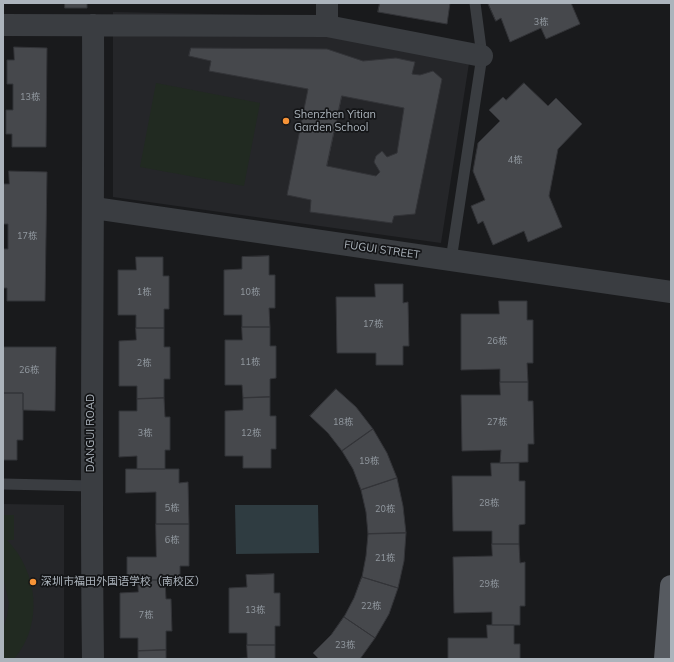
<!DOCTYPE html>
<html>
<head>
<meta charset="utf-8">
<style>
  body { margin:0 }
  #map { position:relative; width:674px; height:662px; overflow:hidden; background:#191a1c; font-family:Mulish,sans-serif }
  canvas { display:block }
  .frame { position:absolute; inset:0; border:4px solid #acb4bc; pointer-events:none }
</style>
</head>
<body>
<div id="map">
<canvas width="674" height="662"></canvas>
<div class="frame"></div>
</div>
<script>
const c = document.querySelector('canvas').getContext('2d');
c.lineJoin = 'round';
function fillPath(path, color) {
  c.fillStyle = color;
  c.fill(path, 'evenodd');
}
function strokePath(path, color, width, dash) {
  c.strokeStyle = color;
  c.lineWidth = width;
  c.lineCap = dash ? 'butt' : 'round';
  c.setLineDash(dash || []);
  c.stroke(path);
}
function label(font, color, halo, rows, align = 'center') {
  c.font = font + ' Mulish,"Noto Sans SC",sans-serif';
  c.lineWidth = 3.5;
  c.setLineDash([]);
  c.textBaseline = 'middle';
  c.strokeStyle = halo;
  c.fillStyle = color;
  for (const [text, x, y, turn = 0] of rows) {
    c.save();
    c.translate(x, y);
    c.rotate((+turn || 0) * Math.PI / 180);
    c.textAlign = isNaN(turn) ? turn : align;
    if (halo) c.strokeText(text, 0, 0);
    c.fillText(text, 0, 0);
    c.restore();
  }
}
fillPath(new Path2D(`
  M 113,12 L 314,16 L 472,44 L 441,243 L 113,197 Z
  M 3,504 L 64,505 L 64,659 L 3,659 Z`), '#252629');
fillPath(new Path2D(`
  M 156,83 L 260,103 L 244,186 L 140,167 Z
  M 3,515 L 14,515 L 14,540 L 7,540 C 38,572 44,624 14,659 L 3,659 L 3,629 L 7,616 L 9,603 L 3,577 Z`), '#212a21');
fillPath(new Path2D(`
  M 235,505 L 318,505 L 319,553 L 236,554 Z`), '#2f3c41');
const building = new Path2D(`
  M 65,3 L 87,3 L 87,8 L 65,8 Z
  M 380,3 L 450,3 L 447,24 L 378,12 Z
  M 488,3 L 571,3 L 580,24 L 546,39 L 541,28 L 510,42 L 501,18 L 496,21 Z
  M 14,47 L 47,48 L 46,147 L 12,147 L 12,134 L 6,134 L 6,110 L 13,110 L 13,84 L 7,84 L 7,60 L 14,60 Z
  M 191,48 L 327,49 L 363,61 L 396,58 L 415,62 L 412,74 L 420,75 L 433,71 L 442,79 L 415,214 L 394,216 L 392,223 L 310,212 L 311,200 L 287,195 L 308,89 L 209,71 L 211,61 L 189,56 ZM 342,96 L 404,108 L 397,153 L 387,157 L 382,151 L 376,156 L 374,162 L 380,172 L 376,176 L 327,166 Z
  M 524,83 L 548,106 L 556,98 L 582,124 L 558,149 L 549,196 L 562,227 L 528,242 L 524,231 L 493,245 L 483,221 L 478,224 L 471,206 L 485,200 L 473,171 L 478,143 L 500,121 L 489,110 L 503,97 L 506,100 Z
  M 9,171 L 47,172 L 45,301 L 7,301 L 7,288 L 3,288 L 3,249 L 8,249 L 8,224 L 3,224 L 3,184 L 9,184 Z
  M 269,256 L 269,275 L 275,275 L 275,308 L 269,308 L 270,327 L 242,327 L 242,315 L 224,315 L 224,270 L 242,269 L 242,257 Z
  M 136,257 L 163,257 L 163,276 L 169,276 L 169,309 L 164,309 L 164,328 L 136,328 L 136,315 L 118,315 L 118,270 L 136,270 Z
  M 375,284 L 403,284 L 403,303 L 408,302 L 409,346 L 403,346 L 403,365 L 376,365 L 376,353 L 337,353 L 336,297 L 375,297 Z
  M 499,301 L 527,301 L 527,320 L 533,320 L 533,363 L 527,363 L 528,382 L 500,382 L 500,369 L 461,370 L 461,314 L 499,314 Z
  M 242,327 L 270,327 L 270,346 L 276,346 L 276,378 L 270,379 L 270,397 L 243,398 L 242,385 L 225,385 L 225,340 L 242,340 Z
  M 136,328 L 164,328 L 164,347 L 170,347 L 170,379 L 164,379 L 164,398 L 137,399 L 137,386 L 119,386 L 119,341 L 136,340 Z
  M 3,347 L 56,347 L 55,411 L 23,410 L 23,393 L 3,393 Z
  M 500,382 L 528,382 L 528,401 L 533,401 L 534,444 L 528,444 L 528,462 L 500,463 L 501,450 L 462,451 L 461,395 L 500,395 Z
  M 336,389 L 356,407 L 373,429 L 342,451 L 328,433 L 310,416 Z
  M 3,393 L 23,393 L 23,440 L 17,440 L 17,460 L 3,460 Z
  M 270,397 L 270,416 L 276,416 L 276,449 L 271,449 L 271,468 L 243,468 L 243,456 L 225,456 L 225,411 L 243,410 L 243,398 Z
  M 164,398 L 165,417 L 170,417 L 170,450 L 165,450 L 165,469 L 137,469 L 137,456 L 119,457 L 119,411 L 137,411 L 137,399 Z
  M 373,429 L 387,453 L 397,478 L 361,490 L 353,469 L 342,451 Z
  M 491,463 L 519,463 L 519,481 L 525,481 L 525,524 L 519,525 L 519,544 L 492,544 L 492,531 L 453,531 L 452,476 L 491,476 Z
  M 126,469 L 179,469 L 179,483 L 188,482 L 189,524 L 156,524 L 156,492 L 126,493 Z
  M 397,478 L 403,506 L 406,533 L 368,534 L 366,512 L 361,490 Z
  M 156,524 L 189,524 L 189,566 L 180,566 L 180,580 L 127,580 L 127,557 L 156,557 Z
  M 406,533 L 404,561 L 398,588 L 362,577 L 366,556 L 368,534 Z
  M 492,544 L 519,544 L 520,563 L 525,562 L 525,606 L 520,606 L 520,625 L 492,625 L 492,612 L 454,613 L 453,557 L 492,556 Z
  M 274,574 L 274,593 L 280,593 L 280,626 L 275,626 L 275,645 L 247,645 L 247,633 L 229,633 L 229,588 L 247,587 L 246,575 Z
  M 362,577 L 398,588 L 389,614 L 375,638 L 344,617 L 354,598 Z
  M 138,580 L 165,580 L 166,599 L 171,599 L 172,631 L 166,631 L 166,650 L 138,651 L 138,638 L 120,638 L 120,593 L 138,592 Z
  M 344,617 L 375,638 L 360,659 L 319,659 L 313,653 L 331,635 Z
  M 487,625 L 514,625 L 514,644 L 520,644 L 520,659 L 448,659 L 448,638 L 487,638 Z
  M 247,645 L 275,645 L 275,659 L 229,659 L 247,658 Z
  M 166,650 L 166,659 L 138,659 L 138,651 Z`);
fillPath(building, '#46484c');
strokePath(building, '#333438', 1);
strokePath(new Path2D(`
  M 451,260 L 482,56 L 475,3
  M 3,484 L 91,486`), '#3a3d41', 11);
strokePath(new Path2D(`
  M 3,25 L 327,26 L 482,56
  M 327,26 L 327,3
  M 94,208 L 671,292
  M 93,659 C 90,447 94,236 93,25`), '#3a3d41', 22);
strokePath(new Path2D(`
  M 665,659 L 671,586`), '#565a60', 22);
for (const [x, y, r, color] of [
  [286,121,4,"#f79337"],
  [33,582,4,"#f79337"]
]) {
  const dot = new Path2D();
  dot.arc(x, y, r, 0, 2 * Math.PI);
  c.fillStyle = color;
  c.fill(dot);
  strokePath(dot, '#141517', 1.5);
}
label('9px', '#9299a0', null, [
  ["3栋",541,22],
  ["13栋",30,97],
  ["4栋",515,160],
  ["17栋",27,236],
  ["1栋",144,292],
  ["10栋",250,292],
  ["17栋",373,324],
  ["26栋",497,341],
  ["11栋",250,362],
  ["2栋",144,363],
  ["26栋",29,370],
  ["18栋",343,422],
  ["27栋",497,422],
  ["3栋",145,433],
  ["12栋",251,433],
  ["19栋",369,461],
  ["28栋",489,503],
  ["5栋",172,508],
  ["20栋",385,509],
  ["6栋",172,540],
  ["21栋",385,558],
  ["29栋",489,584],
  ["22栋",371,606],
  ["13栋",255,610],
  ["7栋",146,615],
  ["23栋",345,645]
]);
label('11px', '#acb4bc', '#141517', [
  ["Shenzhen Yitian",294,115],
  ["Garden School",294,128],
  ["深圳市福田外国语学校（南校区）",41,582]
], 'left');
label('11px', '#acb4bc', '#141517', [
  ["FUGUI STREET",382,250,8],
  ["DANGUI ROAD",91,433,-90]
]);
</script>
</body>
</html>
